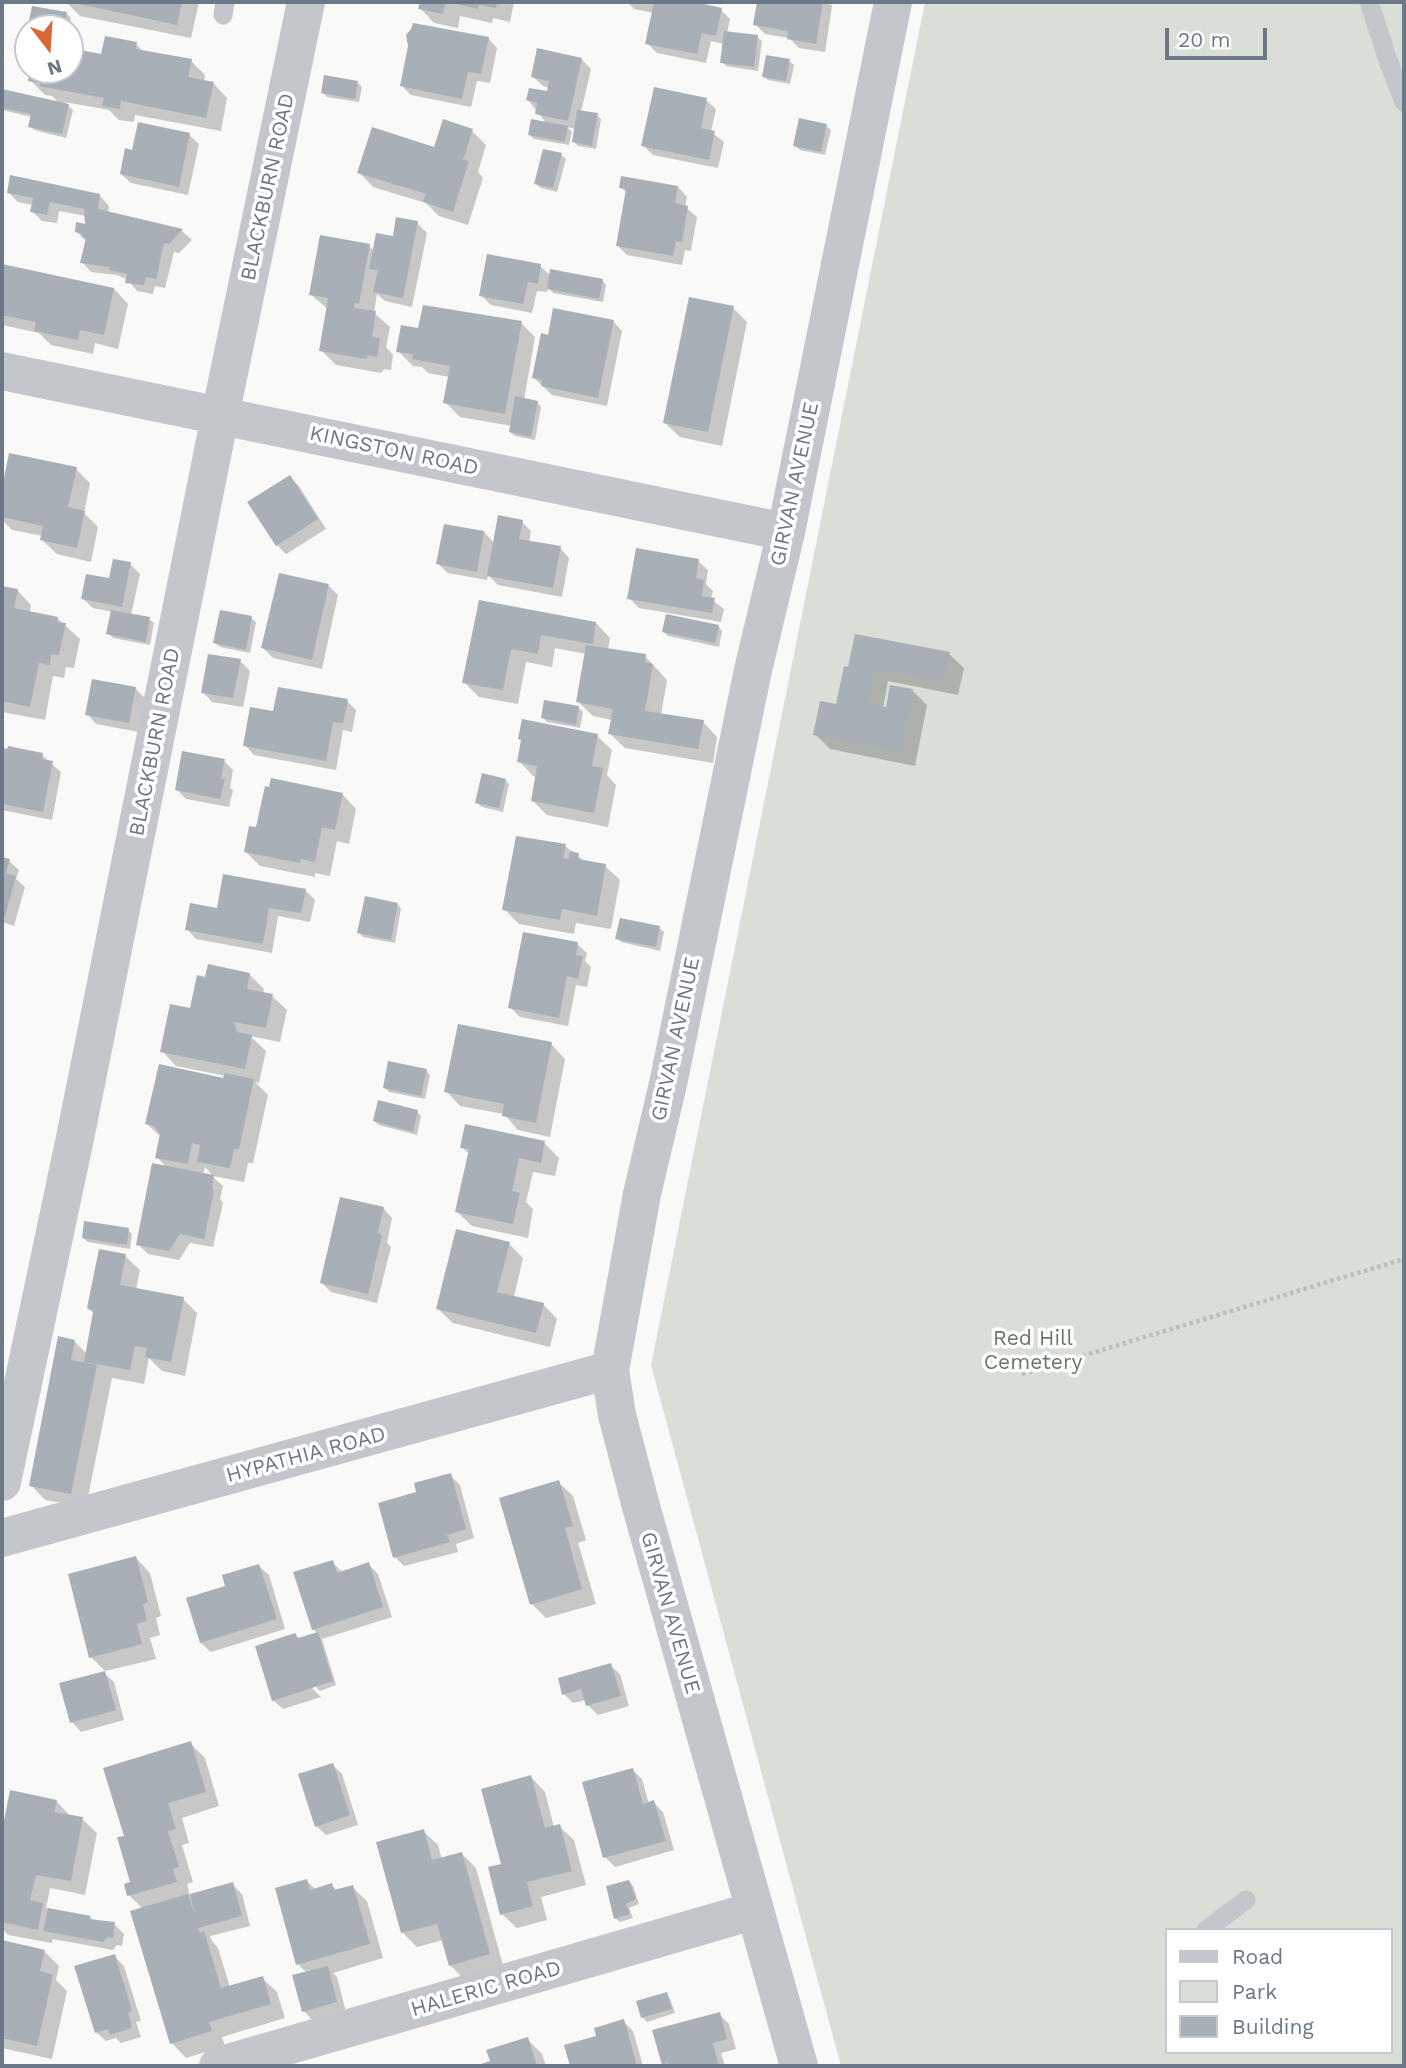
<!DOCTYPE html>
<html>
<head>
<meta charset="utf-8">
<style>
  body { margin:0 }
  #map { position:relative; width:1406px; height:2068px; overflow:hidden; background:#f9f9f7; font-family:"Work Sans",sans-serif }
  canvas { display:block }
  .frame { position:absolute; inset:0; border:4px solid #6a7887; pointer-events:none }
  .legend { position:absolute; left:1165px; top:1928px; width:228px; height:126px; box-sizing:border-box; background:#fff; border:2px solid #c3c9cf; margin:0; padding:9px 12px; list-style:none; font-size:21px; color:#6a7887 }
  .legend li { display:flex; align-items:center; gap:14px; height:35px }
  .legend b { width:35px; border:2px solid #c3c9cf }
  .north { position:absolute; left:14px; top:14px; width:70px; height:70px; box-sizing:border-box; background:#fff; border:2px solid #c3c9cf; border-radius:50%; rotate:163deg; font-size:19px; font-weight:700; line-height:28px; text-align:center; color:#6a7887 }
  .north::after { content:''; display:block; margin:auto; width:24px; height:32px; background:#da6837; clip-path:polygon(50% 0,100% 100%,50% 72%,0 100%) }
  .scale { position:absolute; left:1165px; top:28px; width:102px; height:32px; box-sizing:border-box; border:4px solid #6a7887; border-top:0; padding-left:9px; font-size:21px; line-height:24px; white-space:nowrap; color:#6a7887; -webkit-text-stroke:5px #fff; paint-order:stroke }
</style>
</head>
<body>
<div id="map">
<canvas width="1406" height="2068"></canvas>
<div class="frame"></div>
<ul class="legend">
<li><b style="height:9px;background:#c3c6ca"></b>Road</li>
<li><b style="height:19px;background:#d9ded7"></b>Park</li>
<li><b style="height:19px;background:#a8afb6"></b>Building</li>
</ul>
<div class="north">N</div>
<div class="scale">20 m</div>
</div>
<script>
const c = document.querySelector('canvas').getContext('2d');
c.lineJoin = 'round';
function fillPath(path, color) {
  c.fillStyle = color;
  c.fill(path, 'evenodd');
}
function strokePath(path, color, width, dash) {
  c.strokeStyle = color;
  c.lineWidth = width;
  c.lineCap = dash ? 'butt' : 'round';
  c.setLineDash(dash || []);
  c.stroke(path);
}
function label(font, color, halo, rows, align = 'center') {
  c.font = font + ' "Work Sans",sans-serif';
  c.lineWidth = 7;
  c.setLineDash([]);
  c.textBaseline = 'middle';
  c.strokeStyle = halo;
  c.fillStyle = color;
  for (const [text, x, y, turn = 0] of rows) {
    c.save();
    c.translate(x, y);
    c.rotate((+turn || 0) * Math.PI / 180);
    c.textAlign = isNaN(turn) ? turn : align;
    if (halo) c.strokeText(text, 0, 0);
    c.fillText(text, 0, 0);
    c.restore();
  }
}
fillPath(new Path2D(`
  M 925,2 L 1404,2 L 1404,2066 L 841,2066 L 651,1365 ZM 1166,1930 L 1390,1930 L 1390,2052 L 1166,2052 Z`), '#d9ded7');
fillPath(new Path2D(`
  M 66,2 L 199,2 L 191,38 L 80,16 Z
  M 421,2 L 514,2 L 510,22 L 493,18 L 492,23 L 460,16 L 458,28 L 434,23 L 420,8 Z
  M 627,2 L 706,2 L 705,6 L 721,10 L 730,19 L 727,33 L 757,37 L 762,41 L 758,71 L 726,66 L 722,62 L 724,44 L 711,41 L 706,63 L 657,53 L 647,43 L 654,13 L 634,9 Z
  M 759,2 L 829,2 L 832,6 L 825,52 L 799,48 L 789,38 L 765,34 L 755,24 Z
  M 67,14 L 71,18 L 69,28 L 36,25 L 31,21 Z
  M 423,25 L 488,38 L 497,48 L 490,83 L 477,81 L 471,107 L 411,95 L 401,85 Z
  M 136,44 L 145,53 L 191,61 L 205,75 L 204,82 L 213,83 L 227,98 L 221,131 L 135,115 L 134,122 L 119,120 L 109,110 L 64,102 L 73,110 L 66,138 L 34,130 L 30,126 L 32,117 L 2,110 L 2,91 L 59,103 L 52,96 L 45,95 L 30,80 L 32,70 L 70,70 L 70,50 L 103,56 Z
  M 581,59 L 591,69 L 581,112 L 597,115 L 601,119 L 596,149 L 578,146 L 573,141 L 576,129 L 567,127 L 572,132 L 569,145 L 534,139 L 530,135 L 547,124 L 528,100 L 548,93 L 549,88 L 543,86 L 533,77 Z
  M 789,61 L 794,65 L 790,84 L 768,80 L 764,76 Z
  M 357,82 L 362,87 L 359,102 L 327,97 L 323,93 Z
  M 706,100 L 716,109 L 711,132 L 724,142 L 718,168 L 653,155 L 643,145 Z
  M 826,126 L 831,130 L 825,155 L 800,150 L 795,146 Z
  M 472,131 L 486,145 L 478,172 L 483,178 L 468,225 L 439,216 L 426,203 L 373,187 L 359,172 L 435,150 Z
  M 189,135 L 199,144 L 188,195 L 131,183 L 121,174 L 134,152 Z
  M 561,155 L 566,159 L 557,192 L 541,188 L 536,184 Z
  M 621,187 L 678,187 L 687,197 L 685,207 L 697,217 L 691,251 L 685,250 L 682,265 L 627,255 L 618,246 L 627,193 Z
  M 8,192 L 100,196 L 109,206 L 108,213 L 182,231 L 192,240 L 179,253 L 174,252 L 165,288 L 155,286 L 153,294 L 137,291 L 128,280 L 117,275 L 91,272 L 82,262 L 87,242 L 77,232 L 87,226 L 86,216 L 59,211 L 57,223 L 42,221 L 32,211 L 33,205 L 18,202 Z
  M 417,223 L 427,233 L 412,307 L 385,301 L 377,294 L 374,313 L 390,327 L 386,347 L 393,355 L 391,370 L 384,369 L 381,373 L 336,365 L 321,350 L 328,309 L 310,294 L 369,246 L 374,251 Z
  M 2,266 L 114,289 L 128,304 L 118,349 L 95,343 L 93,354 L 51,345 L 39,333 L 2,325 Z
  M 540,266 L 551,276 L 602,280 L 606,285 L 603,302 L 553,293 L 548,287 L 547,292 L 537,291 L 532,313 L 491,305 L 481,295 Z
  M 733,308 L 747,322 L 722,446 L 680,437 L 665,423 Z
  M 613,321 L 622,331 L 607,406 L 552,395 L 534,378 L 549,337 Z
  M 521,323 L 535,337 L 524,400 L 537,402 L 541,407 L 535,440 L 515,436 L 510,432 L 512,426 L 460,417 L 445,402 L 450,377 L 428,373 L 422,367 L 413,366 L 398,351 L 420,330 Z
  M 10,455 L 76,469 L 90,483 L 84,513 L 98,527 L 91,562 L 57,554 L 42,540 L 43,536 L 12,530 L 2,520 L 2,495 Z
  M 290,477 L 299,486 L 326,529 L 286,554 L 277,545 Z
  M 522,522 L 531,531 L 529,543 L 560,548 L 569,558 L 562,597 L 498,585 L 488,575 L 487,580 L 448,573 L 438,564 L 484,532 L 494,543 Z
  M 698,561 L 708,570 L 706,584 L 713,591 L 711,599 L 724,609 L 721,622 L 639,608 L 629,598 Z
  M 130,564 L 140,574 L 131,615 L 149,619 L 154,623 L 150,645 L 113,638 L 108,633 L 113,612 L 93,608 L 83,599 Z
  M 329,586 L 338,595 L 322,669 L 273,658 L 263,648 Z
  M 2,588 L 17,590 L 31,605 L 30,613 L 57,618 L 80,639 L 74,668 L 66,667 L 64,678 L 53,676 L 45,720 L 2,712 Z
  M 480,602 L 596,623 L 610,638 L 608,650 L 645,656 L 667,680 L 661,715 L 703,722 L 717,737 L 713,763 L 625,748 L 610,734 L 612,720 L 593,716 L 578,702 L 586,654 L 555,648 L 552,667 L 526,662 L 518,704 L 479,697 L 464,682 Z
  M 251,618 L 256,622 L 250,653 L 220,647 L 215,643 Z
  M 718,626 L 722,631 L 719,647 L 668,636 L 664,632 Z
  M 949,654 L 964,668 L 958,695 L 888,681 L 883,708 L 888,709 L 913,691 L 927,705 L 915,766 L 830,749 L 815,734 L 838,706 L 846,668 Z
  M 240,661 L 250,671 L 243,707 L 212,702 L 203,692 Z
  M 135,688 L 145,698 L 139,732 L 96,724 L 87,714 Z
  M 347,701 L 356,710 L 352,732 L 343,730 L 336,770 L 254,755 L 245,745 L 274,713 Z
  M 579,708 L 583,712 L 580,728 L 547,722 L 543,718 Z
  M 597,736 L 612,750 L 607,775 L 616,785 L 608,827 L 547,815 L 532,800 L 537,777 L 533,776 L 519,761 Z
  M 2,748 L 42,755 L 61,772 L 52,820 L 2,810 Z
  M 224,761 L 233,770 L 230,788 L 233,790 L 229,807 L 186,799 L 177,790 Z
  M 505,780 L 509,784 L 503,812 L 482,807 L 477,803 Z
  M 342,794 L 356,809 L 349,844 L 337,841 L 330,876 L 315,873 L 315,877 L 260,866 L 245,851 L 258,829 Z
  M 565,846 L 587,863 L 605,866 L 620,880 L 611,929 L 576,923 L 574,934 L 519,924 L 504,909 Z
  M 2,859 L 9,861 L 19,870 L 16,879 L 25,887 L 14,926 L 2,922 Z
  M 305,890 L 315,900 L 310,922 L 278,916 L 272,953 L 196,939 L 187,929 L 218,910 Z
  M 397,904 L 401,908 L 395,943 L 363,937 L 359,932 Z
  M 659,928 L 664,932 L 660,951 L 621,942 L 617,938 Z
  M 577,944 L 587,953 L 585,961 L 591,967 L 587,987 L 576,985 L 568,1026 L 520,1017 L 510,1007 Z
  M 249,974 L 264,989 L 263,994 L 272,996 L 287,1010 L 280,1042 L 250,1036 L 266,1051 L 259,1083 L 255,1082 L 268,1095 L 253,1163 L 248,1163 L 244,1182 L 213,1176 L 205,1167 L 203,1175 L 213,1177 L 223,1186 L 220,1199 L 223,1203 L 213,1247 L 190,1243 L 179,1260 L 148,1254 L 138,1244 L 167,1168 L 157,1157 L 161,1137 L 147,1124 L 225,1080 L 226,1076 L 176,1066 L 162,1051 L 191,1010 L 207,979 Z
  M 551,1044 L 565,1059 L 550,1137 L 518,1130 L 504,1114 L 460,1106 L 446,1091 Z
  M 426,1070 L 430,1075 L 425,1099 L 389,1092 L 385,1088 Z
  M 417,1112 L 421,1116 L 417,1135 L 379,1125 L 374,1121 Z
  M 544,1143 L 559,1158 L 555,1176 L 533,1172 L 526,1202 L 533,1209 L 528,1238 L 472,1226 L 457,1212 L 470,1155 L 462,1147 Z
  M 383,1208 L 392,1218 L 387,1243 L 391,1247 L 377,1303 L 331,1292 L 322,1283 Z
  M 128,1230 L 132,1234 L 130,1249 L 88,1242 L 83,1238 Z
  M 509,1244 L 523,1258 L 514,1297 L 543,1304 L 557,1319 L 550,1347 L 453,1323 L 438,1309 Z
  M 125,1256 L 140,1270 L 136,1290 L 183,1299 L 197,1313 L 185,1376 L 162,1371 L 149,1358 L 144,1384 L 112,1378 L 86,1507 L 45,1500 L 31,1485 L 74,1341 L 87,1354 Z
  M 450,1475 L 460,1485 L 474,1538 L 456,1544 L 458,1552 L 404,1566 L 395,1557 L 418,1493 Z
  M 558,1482 L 573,1496 L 586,1540 L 578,1543 L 596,1604 L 546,1618 L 532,1604 Z
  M 136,1558 L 150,1573 L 161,1616 L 156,1618 L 160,1635 L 150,1638 L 156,1659 L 105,1671 L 91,1657 Z
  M 332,1562 L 343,1573 L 368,1564 L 378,1574 L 392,1617 L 322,1639 L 336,1685 L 320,1691 L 308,1679 L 306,1682 L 321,1697 L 283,1709 L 273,1700 L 299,1640 L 318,1634 L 313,1629 Z
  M 259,1566 L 269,1575 L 285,1629 L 211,1652 L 201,1643 L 228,1587 Z
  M 610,1665 L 620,1674 L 629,1706 L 598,1715 L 588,1705 L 586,1700 L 573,1703 L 564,1694 Z
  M 104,1673 L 114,1682 L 124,1720 L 81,1732 L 72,1722 Z
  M 190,1743 L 205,1758 L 219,1806 L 182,1818 L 189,1843 L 182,1845 L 193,1882 L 187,1884 L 190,1896 L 232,1884 L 242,1894 L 250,1926 L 210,1936 L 212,1941 L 218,1948 L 230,1987 L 262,1978 L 277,1992 L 285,2018 L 222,2037 L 225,2046 L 186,2058 L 172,2043 L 143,1909 L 129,1895 L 132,1883 L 126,1837 Z
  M 333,1765 L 342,1774 L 358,1825 L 326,1835 L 316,1826 Z
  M 633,1770 L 642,1779 L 649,1804 L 653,1802 L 663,1812 L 674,1850 L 615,1867 L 605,1857 L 584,1783 Z
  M 531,1777 L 545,1792 L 554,1827 L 559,1826 L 574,1840 L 586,1885 L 541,1897 L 547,1920 L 517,1928 L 502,1914 L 503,1865 Z
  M 11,1792 L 56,1801 L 71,1817 L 82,1819 L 97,1833 L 85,1895 L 50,1888 L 46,1908 L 90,1917 L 94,1922 L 114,1924 L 124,1934 L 122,1946 L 117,1945 L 113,1950 L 53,1939 L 52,1943 L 8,1935 L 2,1928 L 2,1840 Z
  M 423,1831 L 438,1845 L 442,1860 L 462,1854 L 476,1868 L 504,1969 L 465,1980 L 450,1965 L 443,1940 L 417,1947 L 402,1932 Z
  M 307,1881 L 316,1890 L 332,1885 L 337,1891 L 352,1887 L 367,1901 L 383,1958 L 333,1973 L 337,1977 L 346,2012 L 313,2021 L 304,2011 L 307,1973 L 298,1964 Z
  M 629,1881 L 633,1886 L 639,1904 L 629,1908 L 633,1918 L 620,1922 L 615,1918 Z
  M 2,1942 L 44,1951 L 59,1966 L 56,1980 L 67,1991 L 52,2059 L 2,2048 Z
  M 114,1956 L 124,1966 L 141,2021 L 136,2022 L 141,2037 L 121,2043 L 116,2038 L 106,2041 L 96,2032 Z
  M 666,1994 L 670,1999 L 675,2013 L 647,2022 L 643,2018 Z
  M 719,2014 L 729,2024 L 736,2049 L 721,2053 L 725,2066 L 663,2064 Z
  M 623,2021 L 633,2031 L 643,2066 L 571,2066 L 566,2046 L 598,2037 Z
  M 527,2039 L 542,2054 L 546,2066 L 479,2066 L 492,2062 Z`), '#0003');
fillPath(new Path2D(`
  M 70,2 L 182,2 L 177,25 Z
  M 420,2 L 446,2 L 443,14 L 418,9 Z
  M 449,2 L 497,2 L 496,8 L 479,5 L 478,9 Z
  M 654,2 L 695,2 L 722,8 L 716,36 L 702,33 L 697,54 L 645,44 Z
  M 757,2 L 823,2 L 816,44 L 787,39 L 788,31 L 753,25 Z
  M 32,6 L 67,12 L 64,28 L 29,21 Z
  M 413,23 L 489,37 L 481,74 L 468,72 L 462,99 L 400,86 L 408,46 L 406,35 L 411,29 Z
  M 724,31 L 758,35 L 754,67 L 720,63 Z
  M 105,36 L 137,42 L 136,49 L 192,59 L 188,77 L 214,82 L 206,118 L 121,101 L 120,109 L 102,106 L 104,98 L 39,86 L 40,83 L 28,81 L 30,70 L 70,70 L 70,48 L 101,54 Z
  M 537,48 L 582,58 L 568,121 L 535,114 L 537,103 L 526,100 L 529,88 L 547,91 L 549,81 L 531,77 Z
  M 766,55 L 790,59 L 786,81 L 762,77 Z
  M 324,75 L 358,81 L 355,99 L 321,93 Z
  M 654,87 L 707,98 L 701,128 L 715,131 L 709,160 L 641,146 Z
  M 2,89 L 69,104 L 62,134 L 28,127 L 31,114 L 2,108 Z
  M 577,110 L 598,113 L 592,146 L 572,142 Z
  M 799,118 L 827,124 L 821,152 L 793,146 Z
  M 443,119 L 473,129 L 463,160 L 469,161 L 453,212 L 423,202 L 426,194 L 357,173 L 372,127 L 434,147 Z
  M 531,119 L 568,126 L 565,142 L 528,135 Z
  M 138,122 L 190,133 L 179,187 L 120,174 L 125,148 L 132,150 Z
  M 543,149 L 562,153 L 553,188 L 534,184 Z
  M 10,175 L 100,194 L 98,209 L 183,229 L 169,244 L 164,243 L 156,279 L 146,277 L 144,285 L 125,283 L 127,274 L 109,270 L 110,267 L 80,263 L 86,238 L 82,237 L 82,234 L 75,232 L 76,222 L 85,224 L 84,209 L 50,202 L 47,215 L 30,212 L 33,198 L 7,193 Z
  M 621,176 L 678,186 L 675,203 L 688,206 L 682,242 L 676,241 L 673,256 L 616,246 L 626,189 L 619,188 Z
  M 396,217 L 418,221 L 403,298 L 373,292 L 378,270 L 369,269 L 376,233 L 393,236 Z
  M 320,235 L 370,244 L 359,304 L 355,303 L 354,308 L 376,311 L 372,337 L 380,338 L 377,357 L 369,355 L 366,359 L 319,351 L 328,298 L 309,295 Z
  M 487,254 L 541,264 L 538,284 L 528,282 L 523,304 L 479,296 Z
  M 2,264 L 114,288 L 104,335 L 80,330 L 78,340 L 34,331 L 36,322 L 2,315 Z
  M 550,269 L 603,279 L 599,299 L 547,289 Z
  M 689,297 L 734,306 L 708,432 L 663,423 Z
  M 423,305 L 522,321 L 505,414 L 443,403 L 450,366 L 412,359 L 413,354 L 396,352 L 401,325 L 418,328 Z
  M 553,308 L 614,320 L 598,398 L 541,386 L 542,380 L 532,378 L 541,333 L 548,335 Z
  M 515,396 L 538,401 L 531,437 L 509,432 Z
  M 9,453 L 77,467 L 68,507 L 85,511 L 77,548 L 40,540 L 43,526 L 2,517 L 2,487 Z
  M 290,475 L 318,519 L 276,546 L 247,502 Z
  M 498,515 L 523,520 L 519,539 L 561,546 L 553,588 L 487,576 Z
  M 444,524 L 484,531 L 477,572 L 436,564 Z
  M 636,548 L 699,559 L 696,578 L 704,580 L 702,596 L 715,598 L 712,613 L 627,599 Z
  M 113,559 L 131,562 L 122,607 L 81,599 L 86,574 L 109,578 Z
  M 279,573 L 329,584 L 312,660 L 261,648 Z
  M 2,586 L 18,589 L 14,608 L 58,617 L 57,622 L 66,623 L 59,655 L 51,654 L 50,665 L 39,663 L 30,707 L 2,701 Z
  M 479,600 L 596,622 L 593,644 L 541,635 L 538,654 L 511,649 L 503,690 L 462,683 Z
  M 111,610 L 150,617 L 146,642 L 106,634 Z
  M 220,610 L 252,616 L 246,650 L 213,643 Z
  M 666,614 L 719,625 L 715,643 L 662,632 Z
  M 855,634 L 950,652 L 944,682 L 874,668 L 867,703 L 886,707 L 890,685 L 913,689 L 901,752 L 813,735 L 820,701 L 836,704 L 844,666 L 848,667 Z
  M 586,645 L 646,654 L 645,662 L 653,664 L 645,711 L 704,720 L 698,749 L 608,734 L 613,709 L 576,702 Z
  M 208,654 L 241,659 L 233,698 L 201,693 Z
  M 92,679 L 136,687 L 129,723 L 85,715 Z
  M 278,687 L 348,699 L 343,723 L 333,722 L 326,761 L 243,746 L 250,707 L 273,711 Z
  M 544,700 L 579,706 L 576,725 L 541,718 Z
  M 522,719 L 598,734 L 592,766 L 603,768 L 594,813 L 531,801 L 537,766 L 517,762 L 521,740 L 518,739 Z
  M 8,746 L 43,753 L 42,759 L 53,761 L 43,812 L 2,804 L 2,748 L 7,749 Z
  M 182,751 L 225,759 L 221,779 L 225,779 L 220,799 L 175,790 Z
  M 482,773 L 506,779 L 499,808 L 475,803 Z
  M 271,778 L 343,793 L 335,830 L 322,827 L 315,862 L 301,859 L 300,863 L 244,852 L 249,826 L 256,827 L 265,786 L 269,787 Z
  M 516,836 L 566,844 L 563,858 L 568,859 L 570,851 L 579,853 L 578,859 L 606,864 L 597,916 L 562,909 L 560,920 L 502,910 Z
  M 2,857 L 10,859 L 6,873 L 16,876 L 5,917 L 2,916 Z
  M 223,874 L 306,889 L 301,913 L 269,908 L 263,944 L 185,930 L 190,903 L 217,908 Z
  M 365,896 L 398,903 L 391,940 L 357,933 Z
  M 620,918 L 660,926 L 656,947 L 615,939 Z
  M 523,932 L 578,942 L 576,955 L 583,956 L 578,979 L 567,976 L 559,1018 L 508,1008 Z
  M 208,964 L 250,973 L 247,989 L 273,994 L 266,1028 L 234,1022 L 237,1032 L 252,1035 L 245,1069 L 160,1052 L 170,1004 L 190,1008 L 197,975 L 205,977 Z
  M 458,1024 L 552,1042 L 536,1123 L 502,1116 L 504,1104 L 444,1092 Z
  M 388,1061 L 427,1069 L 421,1096 L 383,1088 Z
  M 159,1064 L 223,1078 L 225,1073 L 254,1079 L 239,1149 L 234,1149 L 230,1168 L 197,1162 L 200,1145 L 192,1143 L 188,1164 L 155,1158 L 160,1134 L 154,1126 L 145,1124 Z
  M 378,1100 L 418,1110 L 413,1132 L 373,1121 Z
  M 465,1124 L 545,1141 L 541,1163 L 519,1158 L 512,1191 L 520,1193 L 513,1224 L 455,1212 L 469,1149 L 460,1148 Z
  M 152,1163 L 214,1175 L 212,1188 L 214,1192 L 204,1239 L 180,1234 L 169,1251 L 136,1245 Z
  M 340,1197 L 384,1207 L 378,1232 L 382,1236 L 368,1294 L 320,1283 Z
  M 84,1221 L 129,1228 L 127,1245 L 82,1238 Z
  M 456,1229 L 510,1242 L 497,1292 L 544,1303 L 536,1333 L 436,1309 Z
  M 99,1249 L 126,1254 L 120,1285 L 184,1297 L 171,1362 L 145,1357 L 147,1348 L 135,1346 L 130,1370 L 84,1362 L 93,1312 L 87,1308 Z
  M 58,1336 L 75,1340 L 71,1360 L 97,1365 L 71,1494 L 29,1486 Z
  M 451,1473 L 466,1529 L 447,1535 L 450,1542 L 393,1558 L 378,1503 L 416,1492 L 414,1483 Z
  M 559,1480 L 573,1526 L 565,1528 L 582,1589 L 530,1605 L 499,1498 Z
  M 136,1556 L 148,1602 L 143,1604 L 147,1621 L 137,1624 L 142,1644 L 89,1658 L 68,1574 Z
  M 333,1560 L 337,1573 L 369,1562 L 383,1607 L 312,1630 L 293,1572 Z
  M 259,1564 L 277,1619 L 200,1643 L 186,1598 L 225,1586 L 222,1575 Z
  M 318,1632 L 333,1681 L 272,1701 L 255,1646 L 295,1633 L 298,1638 Z
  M 611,1663 L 621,1696 L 586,1706 L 581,1689 L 562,1695 L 558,1678 Z
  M 105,1671 L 116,1710 L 70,1723 L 59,1683 Z
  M 191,1741 L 206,1792 L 168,1803 L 176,1829 L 168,1831 L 179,1867 L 173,1869 L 177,1882 L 127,1896 L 124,1884 L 130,1882 L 117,1837 L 124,1836 L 103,1768 Z
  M 333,1763 L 350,1815 L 315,1827 L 298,1774 Z
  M 633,1768 L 643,1804 L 654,1800 L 666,1841 L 603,1858 L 582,1782 Z
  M 531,1775 L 545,1828 L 560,1824 L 572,1871 L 527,1882 L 533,1906 L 500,1915 L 488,1867 L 501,1864 L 481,1789 Z
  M 10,1790 L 57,1800 L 54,1812 L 83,1817 L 71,1881 L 36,1875 L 30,1900 L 43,1903 L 38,1930 L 2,1922 L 2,1831 Z
  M 424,1829 L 432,1860 L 462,1852 L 490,1954 L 449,1966 L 437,1924 L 401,1933 L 376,1842 Z
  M 307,1879 L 310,1890 L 332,1883 L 334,1890 L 353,1885 L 370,1944 L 296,1965 L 275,1888 Z
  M 629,1880 L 636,1899 L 626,1904 L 630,1914 L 614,1919 L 606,1886 Z
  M 233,1882 L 242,1916 L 198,1928 L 200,1933 L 204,1931 L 221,1988 L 263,1976 L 271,2004 L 209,2022 L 212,2031 L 170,2044 L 130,1911 L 188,1894 L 195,1916 L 190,1894 Z
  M 48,1908 L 91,1916 L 89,1919 L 115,1922 L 113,1938 L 107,1937 L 103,1942 L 43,1931 Z
  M 2,1940 L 45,1950 L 40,1971 L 53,1975 L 37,2046 L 2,2038 Z
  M 115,1954 L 132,2011 L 128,2013 L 132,2028 L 110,2035 L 108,2029 L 95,2033 L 74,1966 Z
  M 328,1966 L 337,2002 L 302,2012 L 292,1975 Z
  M 667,1992 L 672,2009 L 641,2018 L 636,2001 Z
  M 720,2012 L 727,2039 L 713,2043 L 719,2066 L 669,2066 L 668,2063 L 662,2065 L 652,2030 Z
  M 624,2019 L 637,2066 L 570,2066 L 564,2045 L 596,2036 L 594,2028 Z
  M 528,2037 L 537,2066 L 475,2066 L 490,2061 L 486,2050 Z`), '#a8afb6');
strokePath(new Path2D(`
  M 1022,1374 L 1404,1259`), '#bbbec1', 4.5, [3.5, 3.5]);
strokePath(new Path2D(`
  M 1369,2 L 1389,63 L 1404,102
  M 223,15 L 225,2
  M 1206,1930 L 1246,1900`), '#c3c6ca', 19);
strokePath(new Path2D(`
  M 2,371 L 786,532
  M 2,1482 L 75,1138 L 220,416 L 306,2
  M 2,1538 L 610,1370
  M 218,2066 L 753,1911
  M 799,2066 L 642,1510 L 617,1415 L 610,1370 L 642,1194 L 668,1084 L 753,670 L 786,532 L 893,2`), '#c3c6ca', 38);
label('21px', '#6a7887', '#fff', [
  ["BLACKBURN ROAD",268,187,-78],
  ["KINGSTON ROAD",394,451,12],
  ["GIRVAN AVENUE",795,484,-78],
  ["BLACKBURN ROAD",155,742,-79],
  ["GIRVAN AVENUE",676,1039,-78],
  ["HYPATHIA ROAD",306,1455,-15],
  ["GIRVAN AVENUE",670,1613,74],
  ["HALERIC ROAD",486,1989,-16]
]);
label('21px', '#667965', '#fff', [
  ["Red Hill",1033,1339],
  ["Cemetery",1033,1363]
]);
</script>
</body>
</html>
